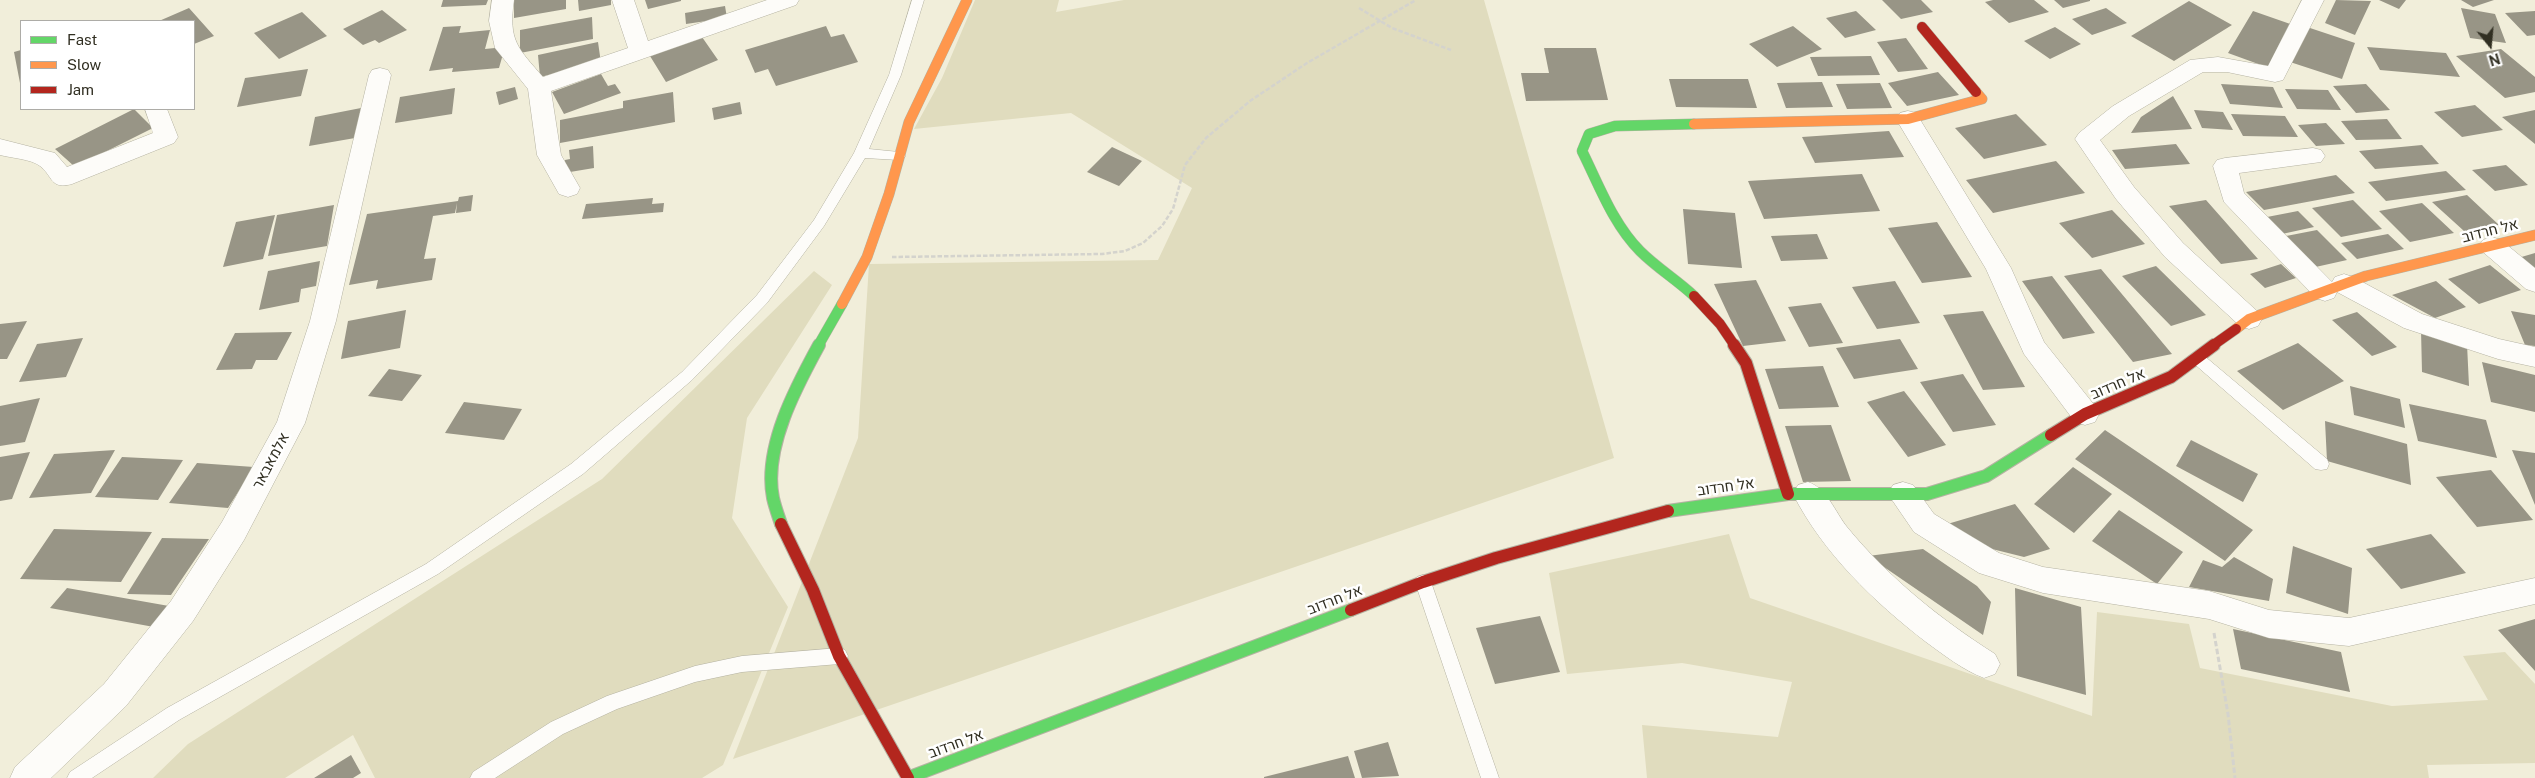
<!DOCTYPE html>
<html>
<head>
<meta charset="utf-8">
<style>
  body { margin:0 }
  #map { position:relative; width:2535px; height:778px; overflow:hidden; background:#f1eeda; font-family:"Public Sans",sans-serif }
  canvas { display:block }
  .legend { position:absolute; left:20px; top:20px; width:175px; height:90px; box-sizing:border-box; background:#fff; border:1px solid #adaca7; margin:0; padding:6px 9px; list-style:none; font-size:15px; color:#312f22 }
  .legend li { display:flex; align-items:center; gap:10px; height:25px }
  .legend b { width:25px; border:1px solid #adaca7 }
  .north { position:absolute; left:2465px; top:20px; width:50px; height:50px; -webkit-text-stroke:4px #fff; paint-order:stroke; rotate:163deg; font-size:14px; font-weight:700; line-height:20px; text-align:center; color:#312f22 }
  .north::after { content:''; display:block; margin:auto; width:18px; height:22px; background:#312f22; clip-path:polygon(50% 0,100% 100%,50% 72%,0 100%) }
</style>
</head>
<body>
<div id="map">
<canvas width="2535" height="778"></canvas>
<ul class="legend">
<li><b style="height:6px;background:#63d668"></b>Fast</li>
<li><b style="height:6px;background:#ff974d"></b>Slow</li>
<li><b style="height:6px;background:#b3261e"></b>Jam</li>
</ul>
<div class="north">N</div>
</div>
<script>
const c = document.querySelector('canvas').getContext('2d');
c.lineJoin = 'round';
function fillPath(path, color) {
  c.fillStyle = color;
  c.fill(path, 'evenodd');
}
function strokePath(path, color, width, dash) {
  c.strokeStyle = color;
  c.lineWidth = width;
  c.lineCap = dash ? 'butt' : 'round';
  c.setLineDash(dash || []);
  c.stroke(path);
}
function label(font, color, halo, rows, align = 'center') {
  c.font = font + ' "Public Sans",Heebo,sans-serif';
  c.lineWidth = 5;
  c.setLineDash([]);
  c.textBaseline = 'middle';
  c.strokeStyle = halo;
  c.fillStyle = color;
  for (const [text, x, y, turn = 0] of rows) {
    c.save();
    c.translate(x, y);
    c.rotate((+turn || 0) * Math.PI / 180);
    c.textAlign = isNaN(turn) ? turn : align;
    if (halo) c.strokeText(text, 0, 0);
    c.fillText(text, 0, 0);
    c.restore();
  }
}
fillPath(new Path2D(`
  M 975,0 L 1059,0 L 1056,12 L 1124,0 L 1484,0 L 1614,458 L 733,759 L 858,438 L 869,264 L 1158,260 L 1192,188 L 1071,113 L 914,129 L 942,78 Z
  M 814,271 L 832,285 L 747,418 L 732,518 L 788,607 L 723,765 L 702,778 L 375,778 L 353,735 L 285,778 L 153,778 L 188,744 L 602,479 Z
  M 1729,534 L 1750,598 L 2092,716 L 2097,612 L 2189,624 L 2200,668 L 2392,706 L 2488,700 L 2463,656 L 2505,652 L 2535,684 L 2535,763 L 2427,765 L 2429,778 L 1647,778 L 1642,725 L 1778,737 L 1792,682 L 1682,663 L 1567,674 L 1549,573 Z`), '#e0dcbe');
fillPath(new Path2D(`
  M 443,0 L 488,0 L 486,5 L 441,7 Z
  M 514,0 L 566,0 L 566,9 L 514,18 Z
  M 578,0 L 611,0 L 611,5 L 579,11 Z
  M 645,0 L 681,0 L 681,1 L 648,9 Z
  M 1882,0 L 1921,0 L 1933,12 L 1901,19 Z
  M 1993,0 L 2034,0 L 2049,12 L 2009,23 L 1985,2 Z
  M 2054,0 L 2090,0 L 2090,1 L 2063,8 Z
  M 2336,0 L 2371,1 L 2355,35 L 2325,23 Z
  M 2379,0 L 2406,0 L 2399,9 Z
  M 2461,0 L 2494,0 L 2473,7 Z
  M 2189,1 L 2232,25 L 2174,61 L 2131,36 Z
  M 725,6 L 727,18 L 686,24 L 685,13 Z
  M 189,8 L 214,36 L 194,44 L 194,21 L 159,21 Z
  M 2106,8 L 2127,23 L 2092,35 L 2072,19 Z
  M 2461,8 L 2495,14 L 2506,43 L 2470,38 Z
  M 382,10 L 407,30 L 379,43 L 375,40 L 363,45 L 343,29 Z
  M 1856,11 L 1876,30 L 1845,38 L 1826,18 Z
  M 2253,11 L 2296,26 L 2272,69 L 2228,53 Z
  M 2535,11 L 2535,35 L 2527,36 L 2505,13 Z
  M 302,12 L 327,36 L 279,59 L 254,33 Z
  M 592,17 L 593,39 L 520,53 L 520,30 Z
  M 461,26 L 459,33 L 490,30 L 485,49 L 505,47 L 499,68 L 452,72 L 453,68 L 429,71 L 443,27 Z
  M 826,26 L 831,37 L 844,34 L 858,62 L 776,86 L 768,69 L 755,73 L 745,50 Z
  M 1793,26 L 1822,49 L 1777,67 L 1749,44 Z
  M 2304,26 L 2355,43 L 2342,79 L 2290,62 Z
  M 2055,27 L 2081,44 L 2050,59 L 2024,41 Z
  M 702,37 L 718,60 L 666,82 L 650,56 Z
  M 1906,38 L 1928,69 L 1898,72 L 1877,42 Z
  M 598,42 L 601,63 L 540,77 L 538,55 Z
  M 2367,47 L 2446,53 L 2460,77 L 2380,70 Z
  M 1544,48 L 1596,48 L 1608,100 L 1526,101 L 1521,73 L 1549,73 Z
  M 2501,49 L 2535,77 L 2535,92 L 2505,98 L 2456,56 Z
  M 21,50 L 21,82 L 20,83 L 14,52 Z
  M 1871,56 L 1880,75 L 1818,76 L 1810,57 Z
  M 308,69 L 301,96 L 237,107 L 245,78 Z
  M 1938,72 L 1959,95 L 1907,106 L 1888,83 Z
  M 601,74 L 608,86 L 615,84 L 621,93 L 564,114 L 552,92 Z
  M 1669,79 L 1748,79 L 1757,108 L 1676,107 Z
  M 1822,82 L 1833,107 L 1786,108 L 1777,83 Z
  M 1880,83 L 1892,108 L 1847,109 L 1836,84 Z
  M 2221,84 L 2273,87 L 2283,108 L 2230,104 Z
  M 2366,84 L 2390,110 L 2356,113 L 2333,86 Z
  M 515,87 L 518,99 L 499,105 L 496,92 Z
  M 455,88 L 452,114 L 395,123 L 400,97 Z
  M 2285,89 L 2328,90 L 2341,110 L 2297,109 Z
  M 673,92 L 675,122 L 560,143 L 560,120 L 623,108 L 623,101 Z
  M 2173,96 L 2192,129 L 2131,133 L 2141,117 Z
  M 740,102 L 742,114 L 714,120 L 712,108 Z
  M 2475,105 L 2503,130 L 2462,137 L 2434,112 Z
  M 361,108 L 355,138 L 309,146 L 315,117 Z
  M 134,109 L 153,128 L 75,167 L 55,149 Z
  M 2194,110 L 2223,112 L 2233,130 L 2202,128 Z
  M 2535,110 L 2535,144 L 2502,117 Z
  M 2016,114 L 2047,145 L 1984,159 L 1955,128 Z
  M 2231,114 L 2285,116 L 2298,137 L 2243,136 Z
  M 2387,119 L 2402,139 L 2356,140 L 2341,121 Z
  M 2326,123 L 2345,144 L 2316,146 L 2298,125 Z
  M 1889,131 L 1904,157 L 1815,163 L 1802,137 Z
  M 2176,144 L 2190,164 L 2125,169 L 2112,150 Z
  M 2422,145 L 2439,164 L 2375,169 L 2359,151 Z
  M 593,146 L 594,168 L 564,173 L 565,160 L 570,159 L 569,150 Z
  M 1112,147 L 1142,161 L 1119,186 L 1087,172 Z
  M 2056,161 L 2085,193 L 1993,213 L 1966,180 Z
  M 2506,165 L 2528,185 L 2495,191 L 2472,170 Z
  M 2446,171 L 2466,190 L 2386,201 L 2368,182 Z
  M 1862,174 L 1880,211 L 1764,219 L 1748,181 Z
  M 2336,175 L 2355,193 L 2264,210 L 2246,192 Z
  M 473,195 L 471,211 L 456,213 L 457,203 L 455,213 L 433,216 L 424,259 L 436,258 L 432,280 L 376,289 L 378,280 L 349,285 L 367,214 L 458,201 L 459,197 Z
  M 2467,195 L 2499,225 L 2464,231 L 2432,202 Z
  M 653,198 L 652,204 L 664,203 L 663,212 L 582,219 L 586,204 Z
  M 2206,200 L 2258,259 L 2221,264 L 2169,206 Z
  M 2353,200 L 2382,229 L 2341,237 L 2312,208 Z
  M 2422,203 L 2454,233 L 2410,242 L 2379,211 Z
  M 334,205 L 327,246 L 268,256 L 277,215 Z
  M 1683,209 L 1735,213 L 1742,268 L 1688,264 Z
  M 2112,210 L 2145,244 L 2092,258 L 2059,223 Z
  M 2298,211 L 2314,227 L 2282,234 L 2267,217 Z
  M 275,215 L 263,259 L 223,267 L 236,222 Z
  M 1937,222 L 1972,277 L 1922,283 L 1888,228 Z
  M 2317,230 L 2347,260 L 2311,268 L 2281,237 Z
  M 1817,234 L 1828,259 L 1781,261 L 1771,236 Z
  M 2388,234 L 2404,249 L 2357,259 L 2341,243 Z
  M 2535,253 L 2535,272 L 2518,258 Z
  M 320,261 L 316,286 L 301,289 L 299,302 L 259,310 L 268,271 Z
  M 2281,264 L 2296,278 L 2265,288 L 2250,274 Z
  M 2490,265 L 2521,290 L 2479,304 L 2448,279 Z
  M 2156,266 L 2206,315 L 2171,326 L 2122,276 Z
  M 2101,269 L 2172,354 L 2133,362 L 2064,276 Z
  M 2052,276 L 2095,333 L 2063,339 L 2022,281 Z
  M 1756,280 L 1786,341 L 1743,346 L 1714,284 Z
  M 1895,281 L 1920,323 L 1877,329 L 1852,287 Z
  M 2436,281 L 2466,307 L 2435,318 L 2392,295 Z
  M 1821,303 L 1843,343 L 1809,347 L 1788,307 Z
  M 406,310 L 400,348 L 341,359 L 348,321 Z
  M 1983,311 L 2025,387 L 1983,390 L 1943,315 Z
  M 2511,311 L 2535,315 L 2535,346 L 2525,345 Z
  M 2357,312 L 2397,347 L 2372,356 L 2332,320 Z
  M 27,321 L 7,359 L 0,359 L 0,324 Z
  M 2421,330 L 2467,344 L 2469,386 L 2422,372 Z
  M 292,332 L 277,360 L 256,360 L 252,369 L 216,370 L 235,333 Z
  M 83,338 L 66,377 L 19,382 L 37,344 Z
  M 1900,339 L 1918,369 L 1854,379 L 1836,348 Z
  M 2298,343 L 2344,381 L 2283,410 L 2237,371 Z
  M 2482,362 L 2535,375 L 2535,412 L 2491,402 Z
  M 1823,366 L 1839,407 L 1779,409 L 1765,369 Z
  M 389,369 L 422,375 L 402,401 L 368,396 Z
  M 1963,374 L 1996,425 L 1953,432 L 1920,382 Z
  M 2350,386 L 2400,399 L 2405,428 L 2354,415 Z
  M 1904,391 L 1946,445 L 1908,457 L 1867,402 Z
  M 40,398 L 25,442 L 0,446 L 0,406 Z
  M 464,402 L 522,409 L 504,440 L 445,433 Z
  M 2409,404 L 2486,420 L 2497,458 L 2418,441 Z
  M 2325,421 L 2407,444 L 2411,485 L 2327,461 Z
  M 1831,425 L 1851,481 L 1803,482 L 1785,426 Z
  M 2105,430 L 2253,530 L 2225,561 L 2075,459 Z
  M 2191,440 L 2258,474 L 2243,502 L 2176,466 Z
  M 115,450 L 91,493 L 29,498 L 54,454 Z
  M 2512,450 L 2535,453 L 2535,505 Z
  M 30,452 L 12,499 L 0,501 L 0,457 Z
  M 122,457 L 183,460 L 158,500 L 95,497 Z
  M 197,463 L 254,467 L 228,508 L 169,503 Z
  M 2073,467 L 2112,494 L 2074,533 L 2034,504 Z
  M 2491,470 L 2533,520 L 2477,527 L 2436,477 Z
  M 2015,504 L 2050,549 L 2024,557 L 1960,541 L 1944,525 Z
  M 2119,510 L 2183,552 L 2157,584 L 2092,541 Z
  M 54,529 L 152,532 L 121,582 L 20,579 Z
  M 2431,534 L 2466,573 L 2401,589 L 2366,549 Z
  M 162,538 L 209,539 L 171,595 L 127,594 Z
  M 2293,546 L 2352,568 L 2348,614 L 2286,593 Z
  M 1923,549 L 1977,586 L 1991,602 L 1983,635 L 1868,556 Z
  M 2234,557 L 2273,579 L 2269,601 L 2189,587 L 2203,560 L 2222,567 Z
  M 67,588 L 169,606 L 154,627 L 50,608 Z
  M 2015,588 L 2081,607 L 2086,695 L 2017,676 Z
  M 1540,616 L 1560,672 L 1495,684 L 1476,628 Z
  M 2535,619 L 2535,671 L 2498,630 Z
  M 2233,629 L 2341,652 L 2350,692 L 2241,669 Z
  M 1388,742 L 1399,776 L 1362,778 L 1354,751 Z
  M 351,755 L 361,773 L 353,778 L 314,778 Z
  M 1348,756 L 1355,778 L 1264,778 L 1264,777 Z`), '#989586');
const lane = new Path2D(`
  M 912,0 L 924,0 L 901,75 L 869,149 L 899,152 L 906,156 L 899,160 L 865,158 L 824,226 L 767,303 L 692,380 L 583,474 L 438,574 L 179,720 L 92,778 L 67,778 L 70,772 L 167,708 L 426,564 L 571,464 L 682,372 L 757,295 L 814,220 L 854,153 L 889,75 Z
  M 2197,352 L 2202,354 L 2327,459 L 2329,464 L 2327,469 L 2321,470 L 2315,469 L 2192,362 L 2190,358 L 2192,354 Z
  M 1423,575 L 1429,577 L 1431,582 L 1499,778 L 1481,778 L 1415,582 L 1417,577 Z
  M 839,648 L 845,650 L 848,656 L 845,662 L 839,664 L 742,672 L 695,682 L 617,709 L 563,734 L 495,778 L 470,778 L 473,772 L 551,722 L 607,696 L 695,666 L 742,656 Z`);
const street = new Path2D(`
  M 492,0 L 514,0 C 508,41 518,48 543,77 L 628,48 L 612,0 L 634,0 L 648,41 L 767,0 L 799,0 L 796,5 L 551,91 L 561,155 L 580,188 L 577,194 L 568,197 L 559,194 L 537,155 L 528,89 L 495,48 L 489,21 Z
  M 2302,0 L 2324,0 L 2283,80 L 2275,82 L 2227,72 L 2203,72 L 2129,116 L 2100,140 L 2134,187 L 2183,243 L 2258,312 L 2262,319 L 2258,326 L 2249,329 L 2240,326 L 2165,257 L 2116,199 L 2075,139 L 2079,133 L 2113,106 L 2190,60 L 2218,57 L 2268,66 Z
  M 380,68 L 388,70 L 391,75 L 336,321 L 305,423 L 244,540 L 193,621 L 126,706 L 51,778 L 10,778 L 15,767 L 104,684 L 171,601 L 222,522 L 277,422 L 310,321 L 369,75 L 372,70 Z
  M 145,109 L 167,109 L 178,137 L 174,143 L 72,184 C 50,190 53,176 40,166 C 31,159 11,158 0,155 L 0,139 L 55,153 L 67,167 L 153,133 Z
  M 1908,111 L 1916,113 L 2011,268 L 2044,342 L 2095,406 L 2099,414 L 2095,422 L 2085,425 L 2075,422 L 2024,354 L 1986,269 L 1896,119 L 1900,113 Z
  M 2313,148 L 2321,150 L 2325,156 L 2321,162 L 2239,173 L 2244,193 L 2332,282 L 2335,277 L 2344,274 L 2353,277 L 2422,314 L 2499,339 L 2535,347 L 2535,367 L 2498,359 L 2404,328 L 2337,292 L 2334,298 L 2325,301 L 2316,298 L 2224,202 L 2213,166 L 2217,160 L 2225,158 Z
  M 2492,237 L 2501,240 L 2535,268 L 2535,292 L 2526,289 L 2483,252 L 2479,246 L 2483,240 Z
  M 1808,482 C 1827,488 1835,512 1847,527 C 1889,578 1940,619 1995,654 L 2000,664 L 1995,674 L 1984,678 C 1963,670 1944,655 1926,642 C 1874,602 1823,553 1793,494 L 1798,485 Z
  M 1903,482 L 1913,485 L 1934,514 L 1999,553 L 2043,567 L 2209,591 L 2269,610 L 2349,618 L 2535,578 L 2535,604 L 2349,646 L 2269,638 L 2209,619 L 2043,593 L 1979,573 L 1914,532 L 1888,494 L 1893,485 Z`);
const fastFar1 = new Path2D(`
  M 1694,124 L 1615,126 L 1589,134 L 1582,151 C 1599,185 1613,224 1640,251 C 1657,268 1677,280 1694,296
  M 818,346 L 842,304`);
const fast = new Path2D(`
  M 1668,511 L 1788,494 L 1927,494 L 1986,476 L 2051,435
  M 781,524 C 778,515 775,507 773,498 C 763,448 796,387 819,345
  M 907,778 L 1351,610`);
const slow = new Path2D(`
  M 1694,124 L 1908,119 L 1982,99 L 1976,92
  M 842,304 L 867,257 L 889,194 L 909,122 L 967,0
  M 2236,329 L 2249,319 L 2366,276 L 2535,235`);
const jamFar1 = new Path2D(`
  M 1922,27 L 1976,92
  M 1694,296 L 1720,324 L 1735,346
  M 2212,346 L 2236,329`);
const jam = new Path2D(`
  M 1734,345 L 1746,363 L 1788,494
  M 2051,435 L 2085,414 L 2171,377 L 2214,345
  M 781,524 L 813,590 L 839,656 L 908,778
  M 1351,610 L 1423,582 L 1496,558 L 1668,511`);
strokePath(lane, '#b4b2a2', 1);
strokePath(street, '#b4b2a2', 1);
strokePath(fastFar1, '#b4b2a2', 11);
strokePath(fast, '#b4b2a2', 14);
strokePath(slow, '#b4b2a2', 11);
strokePath(jamFar1, '#b4b2a2', 11);
strokePath(jam, '#b4b2a2', 14);
strokePath(new Path2D(`
  M 1359,8 L 1392,28 L 1451,50
  M 892,257 L 1102,254 L 1125,251 L 1143,243 L 1162,226 L 1173,209 L 1185,165 L 1206,138 L 1250,101 L 1307,63 L 1416,0`), '#d4d3cd', 2.5, [4.5, 2]);
strokePath(new Path2D(`
  M 2214,633 L 2228,714 L 2235,778`), '#d4d3cd', 3, [5.5, 2.5]);
fillPath(lane, '#fdfcf9');
fillPath(street, '#fdfcf9');
strokePath(fastFar1, '#63d668', 10);
strokePath(fast, '#63d668', 12);
strokePath(slow, '#ff974d', 10);
strokePath(jamFar1, '#b3261e', 10);
strokePath(jam, '#b3261e', 12);
label('15px', '#312f22', '#fff', [
  ["אל חרדוב",2490,231,-14],
  ["אל חרדוב",2118,384,-23],
  ["אלמאבאר",271,461,-62],
  ["אל חרדוב",1726,487,-8],
  ["אל חרדוב",1335,600,-21],
  ["אל חרדוב",956,744,-20]
]);
</script>
</body>
</html>
